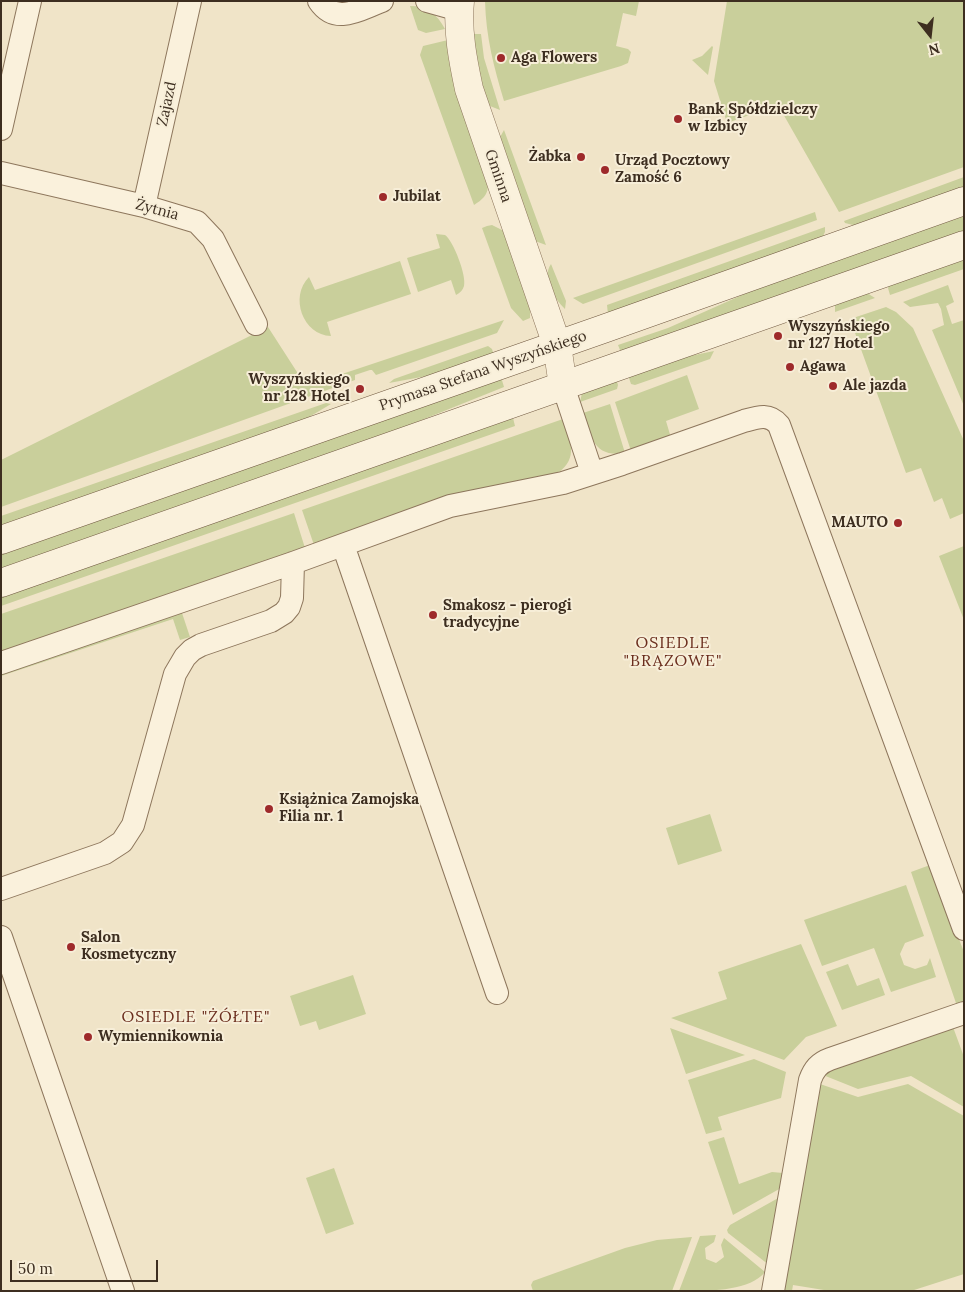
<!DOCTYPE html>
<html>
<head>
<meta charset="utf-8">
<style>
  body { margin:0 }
  #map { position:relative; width:965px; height:1292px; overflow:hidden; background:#f0e4c8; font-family:Lora,serif }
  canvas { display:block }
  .frame { position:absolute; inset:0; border:2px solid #3d2e20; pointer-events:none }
  .north { position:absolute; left:905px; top:10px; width:50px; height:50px; -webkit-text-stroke:4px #f7eed8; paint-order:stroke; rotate:164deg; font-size:14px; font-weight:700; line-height:20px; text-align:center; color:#3d2e20 }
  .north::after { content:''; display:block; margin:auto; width:18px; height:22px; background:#3d2e20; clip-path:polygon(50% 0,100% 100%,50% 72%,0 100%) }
  .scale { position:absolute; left:10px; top:1260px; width:148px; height:22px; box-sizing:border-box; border:2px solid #3d2e20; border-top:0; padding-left:6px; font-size:15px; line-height:18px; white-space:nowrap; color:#3d2e20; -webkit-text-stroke:4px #f7eed8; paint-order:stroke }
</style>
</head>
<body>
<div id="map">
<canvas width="965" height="1292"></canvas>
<div class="frame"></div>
<div class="north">N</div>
<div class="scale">50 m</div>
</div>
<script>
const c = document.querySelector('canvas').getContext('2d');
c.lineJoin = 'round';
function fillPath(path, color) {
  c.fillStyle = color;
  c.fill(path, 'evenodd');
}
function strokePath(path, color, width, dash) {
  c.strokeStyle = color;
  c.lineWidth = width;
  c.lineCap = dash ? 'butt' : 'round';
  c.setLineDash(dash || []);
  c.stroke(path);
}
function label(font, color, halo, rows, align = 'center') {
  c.font = font + ' Lora,serif';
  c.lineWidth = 4;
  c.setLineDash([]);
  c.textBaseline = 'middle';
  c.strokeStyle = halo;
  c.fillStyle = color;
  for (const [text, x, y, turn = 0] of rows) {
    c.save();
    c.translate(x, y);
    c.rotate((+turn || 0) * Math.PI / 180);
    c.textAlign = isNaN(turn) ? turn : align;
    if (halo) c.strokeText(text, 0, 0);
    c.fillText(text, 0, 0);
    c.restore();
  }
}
fillPath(new Path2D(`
  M 485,1 L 639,1 L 636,16 L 623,13 L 616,46 L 628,49 L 631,52 L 628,63 L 621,66 L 504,101 C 494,67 486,38 485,1 Z
  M 727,1 L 964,1 L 964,167 L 839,212 L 778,105 L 727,123 L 714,81 Z
  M 410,6 C 427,6 437,14 445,29 L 426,33 L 418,30 Z
  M 472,34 L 481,34 L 484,58 L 500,110 L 490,106 L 484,99 Z
  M 448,40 L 488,185 C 488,195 482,200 474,205 L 420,55 L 423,46 Z
  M 712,46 L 713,47 L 708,75 L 692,60 L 702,56 Z
  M 504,130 L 546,245 L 535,241 L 499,139 Z
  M 964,177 L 964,190 L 857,226 L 845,223 L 844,221 Z
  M 964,211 L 964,233 L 622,355 L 618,345 L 668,328 L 778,279 Z
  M 815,212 L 817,220 L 583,304 L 573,298 Z
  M 492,225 L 504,231 L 530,308 L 530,318 L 523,321 L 511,308 L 482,228 L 487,226 Z
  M 825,227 L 825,232 L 821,240 L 608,315 L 607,305 Z
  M 436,234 L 445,235 C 453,240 467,276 464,286 C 463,290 460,293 456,295 L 451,280 L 418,292 L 407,258 L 440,248 Z
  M 964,259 L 964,269 L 890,295 L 888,288 L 890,282 Z
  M 400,261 L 411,294 L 327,322 L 331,336 C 303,335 289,297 309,277 L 315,290 Z
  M 551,264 L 566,301 L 565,309 C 554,298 541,279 551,264 Z
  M 948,285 L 954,302 L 946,306 L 952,324 L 964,320 L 964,406 L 932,330 L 944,325 L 941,309 L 938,303 L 910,307 L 903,302 Z
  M 867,293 L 875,298 L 835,312 L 835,304 Z
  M 886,307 L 896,312 L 913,328 L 964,441 L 964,513 L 950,519 L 942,498 L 934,502 L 921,468 L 906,473 L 850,319 Z
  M 504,320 L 497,333 L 376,375 L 372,370 L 370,370 L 355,375 L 355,380 L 1,507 L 1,460 L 268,327 L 306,386 Z
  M 488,346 L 492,349 L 494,356 L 443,373 L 389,383 L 394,379 Z
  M 714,351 L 710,359 L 635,385 L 631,384 L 628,375 L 680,358 Z
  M 687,375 L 699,409 L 666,421 L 671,438 L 631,451 L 615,402 Z
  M 501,377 L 504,387 L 342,452 L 1,571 L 1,551 Z
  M 616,378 L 618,385 L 617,389 L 580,402 L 582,393 Z
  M 326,403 L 331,404 L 294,426 L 1,527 L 1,516 Z
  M 610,404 L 625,453 C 594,458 591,437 583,413 Z
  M 512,414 L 515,426 L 1,606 L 1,594 Z
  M 563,419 C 570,441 579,457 558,473 L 314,545 L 302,510 Z
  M 294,513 L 305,548 L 1,654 L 1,614 Z
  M 964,546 L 964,620 L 939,556 Z
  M 181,610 L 190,637 L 180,640 L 173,619 L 1,676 L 1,672 Z
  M 710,814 L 722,851 L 678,865 L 666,828 Z
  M 930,865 L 964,952 L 964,1003 L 957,1006 L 911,872 Z
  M 906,885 L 924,936 L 905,943 L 900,954 L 904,965 L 915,969 L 927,965 L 930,958 L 936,977 L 891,992 L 874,948 L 822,966 L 804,920 Z
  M 801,944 L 837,1026 L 806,1037 L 784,1060 L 671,1018 L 727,999 L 718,972 Z
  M 848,964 L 857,986 L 879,978 L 885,995 L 842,1010 L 826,972 Z
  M 353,975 L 366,1014 L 319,1030 L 316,1021 L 300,1026 L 290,996 Z
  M 953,1027 L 964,1057 L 964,1107 L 911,1076 L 858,1089 L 823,1075 L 824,1073 Z
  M 670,1028 L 745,1055 L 686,1074 Z
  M 754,1059 L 786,1072 L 781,1098 L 718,1117 L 722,1130 L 706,1134 L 688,1080 Z
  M 820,1084 L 858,1097 L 908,1084 L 964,1116 L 964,1274 L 911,1291 L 830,1291 L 793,1285 L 792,1291 L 784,1291 Z
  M 724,1137 L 739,1184 L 772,1172 L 783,1173 L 781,1188 L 733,1215 L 708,1142 Z
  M 334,1168 L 354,1224 L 326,1234 L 306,1178 Z
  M 780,1197 L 769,1265 L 728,1233 L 727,1230 L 730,1225 Z
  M 716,1235 L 714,1242 L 705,1248 L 706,1259 L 716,1263 L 724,1257 L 721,1245 L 724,1238 L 765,1272 C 749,1292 706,1291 679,1291 L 700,1236 Z
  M 692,1237 L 672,1291 L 533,1291 L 531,1285 L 533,1281 L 625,1248 L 657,1240 Z`), '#c9cf9b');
const minor = new Path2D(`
  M 319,1 C 336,26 360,9 382,1
  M 427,1 L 459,10
  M 1,129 L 30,1
  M 1,173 L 144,206 L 197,222 L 213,239 L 256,324
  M 144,206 L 190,1
  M 563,386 L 592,473
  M 343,545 L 497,993
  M 1,663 L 293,563 L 450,506 L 563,483 L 622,464 L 744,421 C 758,417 769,413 779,425 L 964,929
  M 1,889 L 105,853 L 122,842 L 133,825 L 175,674 L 185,657 L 192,650 L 201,645 L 271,621 L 284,613 L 289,607 L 292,598 L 293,563
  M 1,937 L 123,1291
  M 773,1291 L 810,1080 C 814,1069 819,1063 830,1059 L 964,1013`);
const tertiary = new Path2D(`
  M 460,1 C 457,31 463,61 469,89 L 557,345 L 563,386`);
const secondary = new Path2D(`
  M 1,540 L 606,328 L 964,201
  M 1,583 L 964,245`);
strokePath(minor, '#8d765c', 24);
strokePath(tertiary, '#8d765c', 29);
strokePath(secondary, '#6f573f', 29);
strokePath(minor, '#faf1dc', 22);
strokePath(tertiary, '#faf1dc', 28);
strokePath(secondary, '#faf1dc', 28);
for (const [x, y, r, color] of [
  [501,58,5,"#9e2a2b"],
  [678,119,5,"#9e2a2b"],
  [581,157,5,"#9e2a2b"],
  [605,170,5,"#9e2a2b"],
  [383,197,5,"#9e2a2b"],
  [778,336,5,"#9e2a2b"],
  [790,367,5,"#9e2a2b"],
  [833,386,5,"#9e2a2b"],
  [360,389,5,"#9e2a2b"],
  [898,523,5,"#9e2a2b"],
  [433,615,5,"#9e2a2b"],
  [269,809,5,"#9e2a2b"],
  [71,947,5,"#9e2a2b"],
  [88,1037,5,"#9e2a2b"]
]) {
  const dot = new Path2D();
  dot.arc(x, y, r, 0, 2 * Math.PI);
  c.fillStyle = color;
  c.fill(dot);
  strokePath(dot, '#f7eed8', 2);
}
label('bold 15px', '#3d2e20', '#f7eed8', [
  ["Aga Flowers",511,58],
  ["Bank Spółdzielczy",688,110],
  ["w Izbicy",688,127],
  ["Żabka",571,157,"right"],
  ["Urząd Pocztowy",615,161],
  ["Zamość 6",615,178],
  ["Jubilat",393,197],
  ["Wyszyńskiego",788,327],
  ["nr 127 Hotel",788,344],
  ["Agawa",800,367],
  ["Wyszyńskiego",350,380,"right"],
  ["nr 128 Hotel",350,397,"right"],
  ["Ale jazda",843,386],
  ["MAUTO",888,523,"right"],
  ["Smakosz - pierogi",443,606],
  ["tradycyjne",443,623],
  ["Książnica Zamojska",279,800],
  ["Filia nr. 1",279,817],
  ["Salon",81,938],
  ["Kosmetyczny",81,955],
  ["Wymiennikownia",98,1037]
], 'left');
label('15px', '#3d2e20', '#f7eed8', [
  ["Zajazd",167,104,-78],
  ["Gminna",498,176,71],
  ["Żytnia",157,210,15],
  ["Prymasa Stefana Wyszyńskiego",483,371,-19]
]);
c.letterSpacing = '1px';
label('16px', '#6b2e1e', '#f7eed8', [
  ["OSIEDLE",673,643],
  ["\"BRĄZOWE\"",673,661],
  ["OSIEDLE \"ŻÓŁTE\"",196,1017]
]);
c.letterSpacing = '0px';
</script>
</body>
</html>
